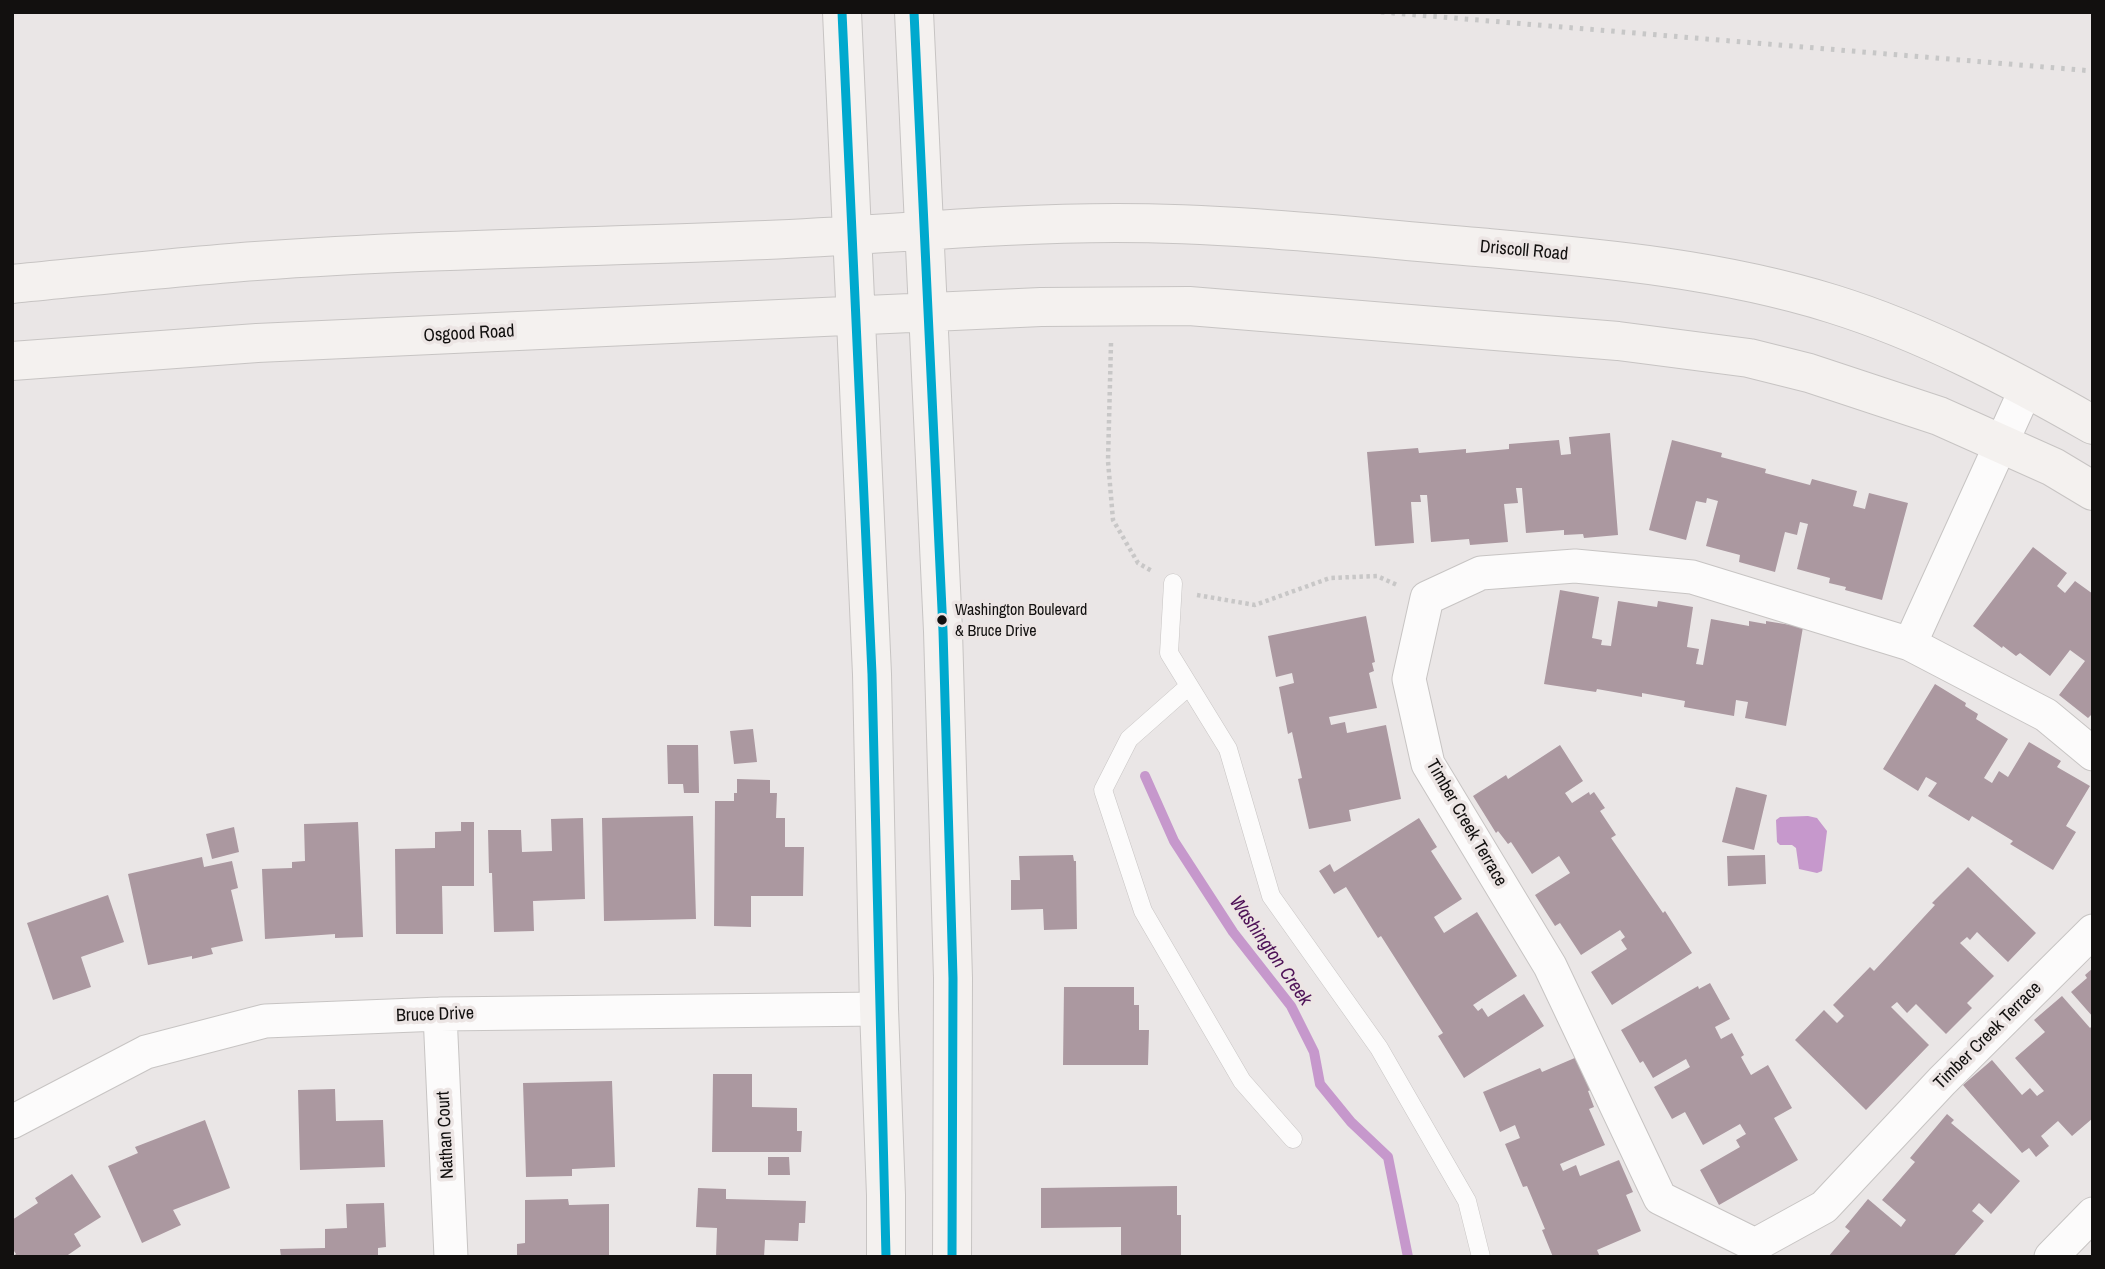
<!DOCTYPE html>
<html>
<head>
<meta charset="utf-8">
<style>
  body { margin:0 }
  #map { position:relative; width:2105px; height:1269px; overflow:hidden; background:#eae6e6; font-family:"Archivo Narrow",sans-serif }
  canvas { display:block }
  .frame { position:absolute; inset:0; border:14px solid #12100f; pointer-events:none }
</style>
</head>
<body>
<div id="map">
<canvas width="2105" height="1269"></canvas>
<div class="frame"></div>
</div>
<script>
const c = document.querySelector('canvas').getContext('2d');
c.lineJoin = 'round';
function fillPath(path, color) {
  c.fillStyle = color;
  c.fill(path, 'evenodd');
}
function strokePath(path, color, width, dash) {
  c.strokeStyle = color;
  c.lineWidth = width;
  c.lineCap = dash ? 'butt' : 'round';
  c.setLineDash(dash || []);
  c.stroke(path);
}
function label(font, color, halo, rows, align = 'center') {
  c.font = font + ' "Archivo Narrow",sans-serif';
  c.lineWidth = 7;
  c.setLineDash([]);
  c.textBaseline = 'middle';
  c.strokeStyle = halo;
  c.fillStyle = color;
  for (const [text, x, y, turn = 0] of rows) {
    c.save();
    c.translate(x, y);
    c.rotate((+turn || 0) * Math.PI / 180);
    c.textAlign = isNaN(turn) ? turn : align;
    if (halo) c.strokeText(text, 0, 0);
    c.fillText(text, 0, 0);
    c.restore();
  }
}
fillPath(new Path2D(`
  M 1808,816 L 1817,818 L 1827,831 L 1822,871 L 1817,873 L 1799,869 L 1796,848 L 1792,845 L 1780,845 L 1777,842 L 1776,820 L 1780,817 Z`), '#c698cc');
strokePath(new Path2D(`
  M 1145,776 L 1174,841 L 1233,932 L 1291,1006 L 1314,1052 L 1320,1084 L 1351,1122 L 1388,1157 L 1408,1257`), '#c698cc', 10);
fillPath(new Path2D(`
  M 1610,433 L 1618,535 L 1584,538 L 1583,534 L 1564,535 L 1564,530 L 1526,533 L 1522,488 L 1516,488 L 1518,503 L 1504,504 L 1508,542 L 1470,545 L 1469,539 L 1431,542 L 1427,495 L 1420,495 L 1421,502 L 1411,502 L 1414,543 L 1375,546 L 1367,452 L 1418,448 L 1419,453 L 1466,449 L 1466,453 L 1509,449 L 1509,444 L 1559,440 L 1561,455 L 1571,454 L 1569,437 Z
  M 1672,440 L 1722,453 L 1721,457 L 1766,469 L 1765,473 L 1810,485 L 1812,479 L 1857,491 L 1853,506 L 1865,509 L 1869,493 L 1908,503 L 1882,600 L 1845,590 L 1846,587 L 1829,583 L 1830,578 L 1797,569 L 1808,524 L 1800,522 L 1797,535 L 1785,532 L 1775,572 L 1739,562 L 1740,555 L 1706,546 L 1718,501 L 1707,498 L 1706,503 L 1696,501 L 1686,540 L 1649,530 Z
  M 2033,547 L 2067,573 L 2057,586 L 2065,593 L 2075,581 L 2093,594 L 2093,713 L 2088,718 L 2059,695 L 2085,661 L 2070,650 L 2050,676 L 2020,653 L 2016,656 L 2003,646 L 2002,648 L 1973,626 Z
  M 1560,590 L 1599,597 L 1592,638 L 1602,640 L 1601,645 L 1611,646 L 1618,601 L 1657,607 L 1658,601 L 1693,607 L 1687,647 L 1699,649 L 1696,664 L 1703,665 L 1711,619 L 1749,626 L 1749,621 L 1766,624 L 1766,621 L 1803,627 L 1786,726 L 1745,718 L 1748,702 L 1736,700 L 1734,716 L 1684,707 L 1685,701 L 1642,693 L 1642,697 L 1597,689 L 1596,692 L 1544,684 Z
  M 1366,616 L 1375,662 L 1372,663 L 1374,671 L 1369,673 L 1377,708 L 1329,717 L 1331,725 L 1345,722 L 1347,733 L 1386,725 L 1401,799 L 1349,810 L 1351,821 L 1309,829 L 1298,779 L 1302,778 L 1292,732 L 1288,734 L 1279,687 L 1294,683 L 1292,673 L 1276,677 L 1268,636 Z
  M 1935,684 L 1966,703 L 1965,706 L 1978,714 L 1976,719 L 2008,739 L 1984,778 L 1992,783 L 1999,771 L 2008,777 L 2029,742 L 2061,761 L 2057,767 L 2090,786 L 2066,826 L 2076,832 L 2053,870 L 2010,844 L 2013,841 L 1972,816 L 1969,821 L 1928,796 L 1937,783 L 1926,777 L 1918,791 L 1883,769 Z
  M 753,729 L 757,762 L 734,764 L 730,731 Z
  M 667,745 L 698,745 L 699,793 L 684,793 L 683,784 L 668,784 Z
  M 1560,745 L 1583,781 L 1565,793 L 1572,803 L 1589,792 L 1590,795 L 1594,792 L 1605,808 L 1600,811 L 1616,835 L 1611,838 L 1663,913 L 1665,911 L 1692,953 L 1612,1005 L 1591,972 L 1627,949 L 1621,940 L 1625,937 L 1620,930 L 1581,955 L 1560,923 L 1555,926 L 1535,895 L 1570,873 L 1559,856 L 1532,874 L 1511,842 L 1508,844 L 1498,831 L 1496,833 L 1473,796 L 1506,775 L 1508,779 Z
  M 737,779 L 770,780 L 770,793 L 777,793 L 776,818 L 785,818 L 785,847 L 804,847 L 803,896 L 751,896 L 751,927 L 714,926 L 715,801 L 734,801 L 734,793 L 737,793 Z
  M 1736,787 L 1767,795 L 1754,850 L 1722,842 Z
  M 693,816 L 696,919 L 604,921 L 602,818 Z
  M 583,818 L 585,899 L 533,901 L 534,931 L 494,932 L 492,873 L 489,873 L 488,830 L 521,830 L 522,852 L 552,851 L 551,819 Z
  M 1419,818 L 1437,847 L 1431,851 L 1462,899 L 1434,917 L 1444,933 L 1477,912 L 1517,976 L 1473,1005 L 1478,1011 L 1482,1008 L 1488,1017 L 1524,994 L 1544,1026 L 1464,1078 L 1438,1036 L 1443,1033 L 1381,936 L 1378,938 L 1346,887 L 1334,894 L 1319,871 L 1330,864 L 1334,872 Z
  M 358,822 L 363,937 L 335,938 L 335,934 L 265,939 L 262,869 L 292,868 L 292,862 L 305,861 L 304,824 Z
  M 461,822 L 474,822 L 474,886 L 442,886 L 443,934 L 396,934 L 395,849 L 435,848 L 435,832 L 461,831 Z
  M 234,827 L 239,852 L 212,859 L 206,834 Z
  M 1073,855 L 1074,861 L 1076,861 L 1077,929 L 1044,930 L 1043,909 L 1011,910 L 1011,880 L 1020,880 L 1019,856 Z
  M 1765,855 L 1766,884 L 1728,886 L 1727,856 Z
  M 202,857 L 204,867 L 232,861 L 238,888 L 231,890 L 243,941 L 211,948 L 213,954 L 192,959 L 192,956 L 148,965 L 128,874 Z
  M 1968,867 L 2036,933 L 2008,962 L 1977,932 L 1970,940 L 1967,937 L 1960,943 L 1994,976 L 1967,1003 L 1972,1008 L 1946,1034 L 1916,1004 L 1907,1013 L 1897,1002 L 1891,1007 L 1929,1045 L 1866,1110 L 1795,1040 L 1824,1010 L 1837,1023 L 1844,1016 L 1833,1005 L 1870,967 L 1874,971 L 1935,905 L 1932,903 Z
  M 108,895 L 124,942 L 81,957 L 91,987 L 53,1000 L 27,923 Z
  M 2093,968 L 2093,1017 L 2071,992 L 2087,978 L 2085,975 Z
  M 1710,983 L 1730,1019 L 1715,1027 L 1721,1039 L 1732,1033 L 1744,1055 L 1741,1057 L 1751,1075 L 1768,1065 L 1792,1108 L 1774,1118 L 1798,1160 L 1719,1205 L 1700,1170 L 1740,1147 L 1736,1140 L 1746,1134 L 1740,1124 L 1703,1145 L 1685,1112 L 1672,1119 L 1654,1087 L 1690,1067 L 1686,1059 L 1653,1078 L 1643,1061 L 1640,1063 L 1621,1030 L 1698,986 L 1699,989 Z
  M 1064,987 L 1134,987 L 1134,1005 L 1139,1005 L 1139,1030 L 1149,1030 L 1148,1065 L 1063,1065 Z
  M 2062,996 L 2090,1028 L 2093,1025 L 2093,1118 L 2072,1136 L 2058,1121 L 2041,1136 L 2049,1146 L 2036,1157 L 2029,1148 L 2022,1153 L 1963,1085 L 1992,1060 L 2022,1095 L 2030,1088 L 2037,1096 L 2044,1091 L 2015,1058 L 2045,1032 L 2034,1020 Z
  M 1577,1057 L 1591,1090 L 1588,1091 L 1594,1107 L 1589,1109 L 1605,1145 L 1560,1164 L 1563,1171 L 1576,1165 L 1580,1176 L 1619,1160 L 1633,1192 L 1626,1195 L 1641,1231 L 1597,1250 L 1600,1257 L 1553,1257 L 1542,1230 L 1545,1229 L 1527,1186 L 1523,1187 L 1505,1144 L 1520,1138 L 1515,1125 L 1500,1132 L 1483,1092 L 1540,1068 L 1542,1072 Z
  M 713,1074 L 752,1074 L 752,1107 L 797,1108 L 797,1131 L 802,1131 L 801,1152 L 712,1152 Z
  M 612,1081 L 615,1167 L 572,1169 L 572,1176 L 526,1177 L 523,1083 Z
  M 335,1089 L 336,1121 L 383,1120 L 385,1167 L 300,1170 L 298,1090 Z
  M 1947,1114 L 1954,1120 L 1951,1123 L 2020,1181 L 1991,1214 L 1979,1203 L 1972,1211 L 1984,1221 L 1953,1257 L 1828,1257 L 1850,1231 L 1845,1227 L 1868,1199 L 1901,1227 L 1906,1220 L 1882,1200 L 1915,1162 L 1910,1158 Z
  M 205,1120 L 230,1188 L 173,1210 L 181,1225 L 142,1243 L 108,1166 L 138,1153 L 135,1147 Z
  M 768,1157 L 789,1157 L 790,1175 L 768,1175 Z
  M 72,1174 L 101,1217 L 74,1234 L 81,1246 L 65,1257 L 12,1257 L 16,1254 L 12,1248 L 12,1220 L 38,1203 L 35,1198 Z
  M 1177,1186 L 1177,1215 L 1181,1215 L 1181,1257 L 1121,1257 L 1121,1227 L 1041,1228 L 1041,1188 Z
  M 698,1188 L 726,1189 L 726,1199 L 806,1201 L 805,1223 L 799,1223 L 798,1241 L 765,1240 L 764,1257 L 716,1257 L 717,1228 L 696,1227 Z
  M 568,1199 L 569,1205 L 609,1204 L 609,1257 L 517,1257 L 517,1244 L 525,1243 L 525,1200 Z
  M 384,1203 L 386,1247 L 378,1248 L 378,1257 L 281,1257 L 280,1249 L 325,1248 L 325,1229 L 347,1228 L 346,1204 Z`), '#ab98a0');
const lane = new Path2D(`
  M 1173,583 L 1169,653 L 1228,749 L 1271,896 L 1379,1048 L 1467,1201 L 1481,1257
  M 1189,686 L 1129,739 L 1103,790 L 1143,911 L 1242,1081 L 1293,1139`);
const street = new Path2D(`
  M 1910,644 L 2026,389
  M 2093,754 L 2046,715 L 1910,644 L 1692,577 L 1575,566 L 1481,573 L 1427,598 L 1409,679 L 1428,764 L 1550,966 L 1660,1198 L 1755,1245 L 1824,1207 L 1942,1081 L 2093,931
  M 440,1014 L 451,1257
  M 12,1122 L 146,1052 L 265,1021 L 440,1014 L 879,1009
  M 2051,1257 L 2093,1214`);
const secondary = new Path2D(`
  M 842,12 L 872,674 L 879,1009 L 886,1195 L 886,1257
  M 914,12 L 943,631 L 953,978 L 952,1257
  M 12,284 C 93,276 175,267 256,261 C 425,249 596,247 766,240 C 882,235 999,223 1116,223 C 1237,223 1357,237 1477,247 C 1597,258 1717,268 1833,304 C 1923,332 2011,378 2093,425
  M 12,361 L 257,343 L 1041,307 L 1189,306 L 1618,341 L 1749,358 L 1809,373 L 1939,416 L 2053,467 L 2093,491`);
strokePath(lane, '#c7c4c3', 19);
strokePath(street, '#c7c4c3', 35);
strokePath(secondary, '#c7c4c3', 40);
strokePath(new Path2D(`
  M 1111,343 L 1108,461 L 1113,520 L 1138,563 L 1152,571
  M 1197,595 L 1255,605 L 1330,578 L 1377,576 L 1397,585`), '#c8c7c7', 4.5, [3.5, 3.5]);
strokePath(lane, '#fcfbfb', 18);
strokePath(street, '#fcfbfb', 33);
strokePath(secondary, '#f4f1ef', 38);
strokePath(new Path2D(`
  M 1381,12 L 2093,71`), '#c7c7c7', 5, [3.5, 7]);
strokePath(new Path2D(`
  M 842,12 L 872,674 L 886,1257
  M 914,12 L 943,631 L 953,978 L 952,1257`), '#00a9ce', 9);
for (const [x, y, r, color] of [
  [942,620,6,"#12100f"]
]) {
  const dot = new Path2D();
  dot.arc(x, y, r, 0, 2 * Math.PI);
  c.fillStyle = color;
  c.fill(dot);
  strokePath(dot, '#ece5e4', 2.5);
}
label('16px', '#12100f', '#ece5e4', [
  ["Washington Boulevard",955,611],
  ["& Bruce Drive",955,632]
], 'left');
label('18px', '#12100f', '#ece5e4', [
  ["Driscoll Road",1524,251,5],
  ["Osgood Road",469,334,-3],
  ["Timber Creek Terrace",1466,823,60],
  ["Bruce Drive",435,1015,-2],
  ["Timber Creek Terrace",1988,1036,-45],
  ["Nathan Court",446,1135,-93]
]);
label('italic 19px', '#4e1257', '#ece5e4', [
  ["Washington Creek",1270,951,55]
]);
</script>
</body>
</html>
